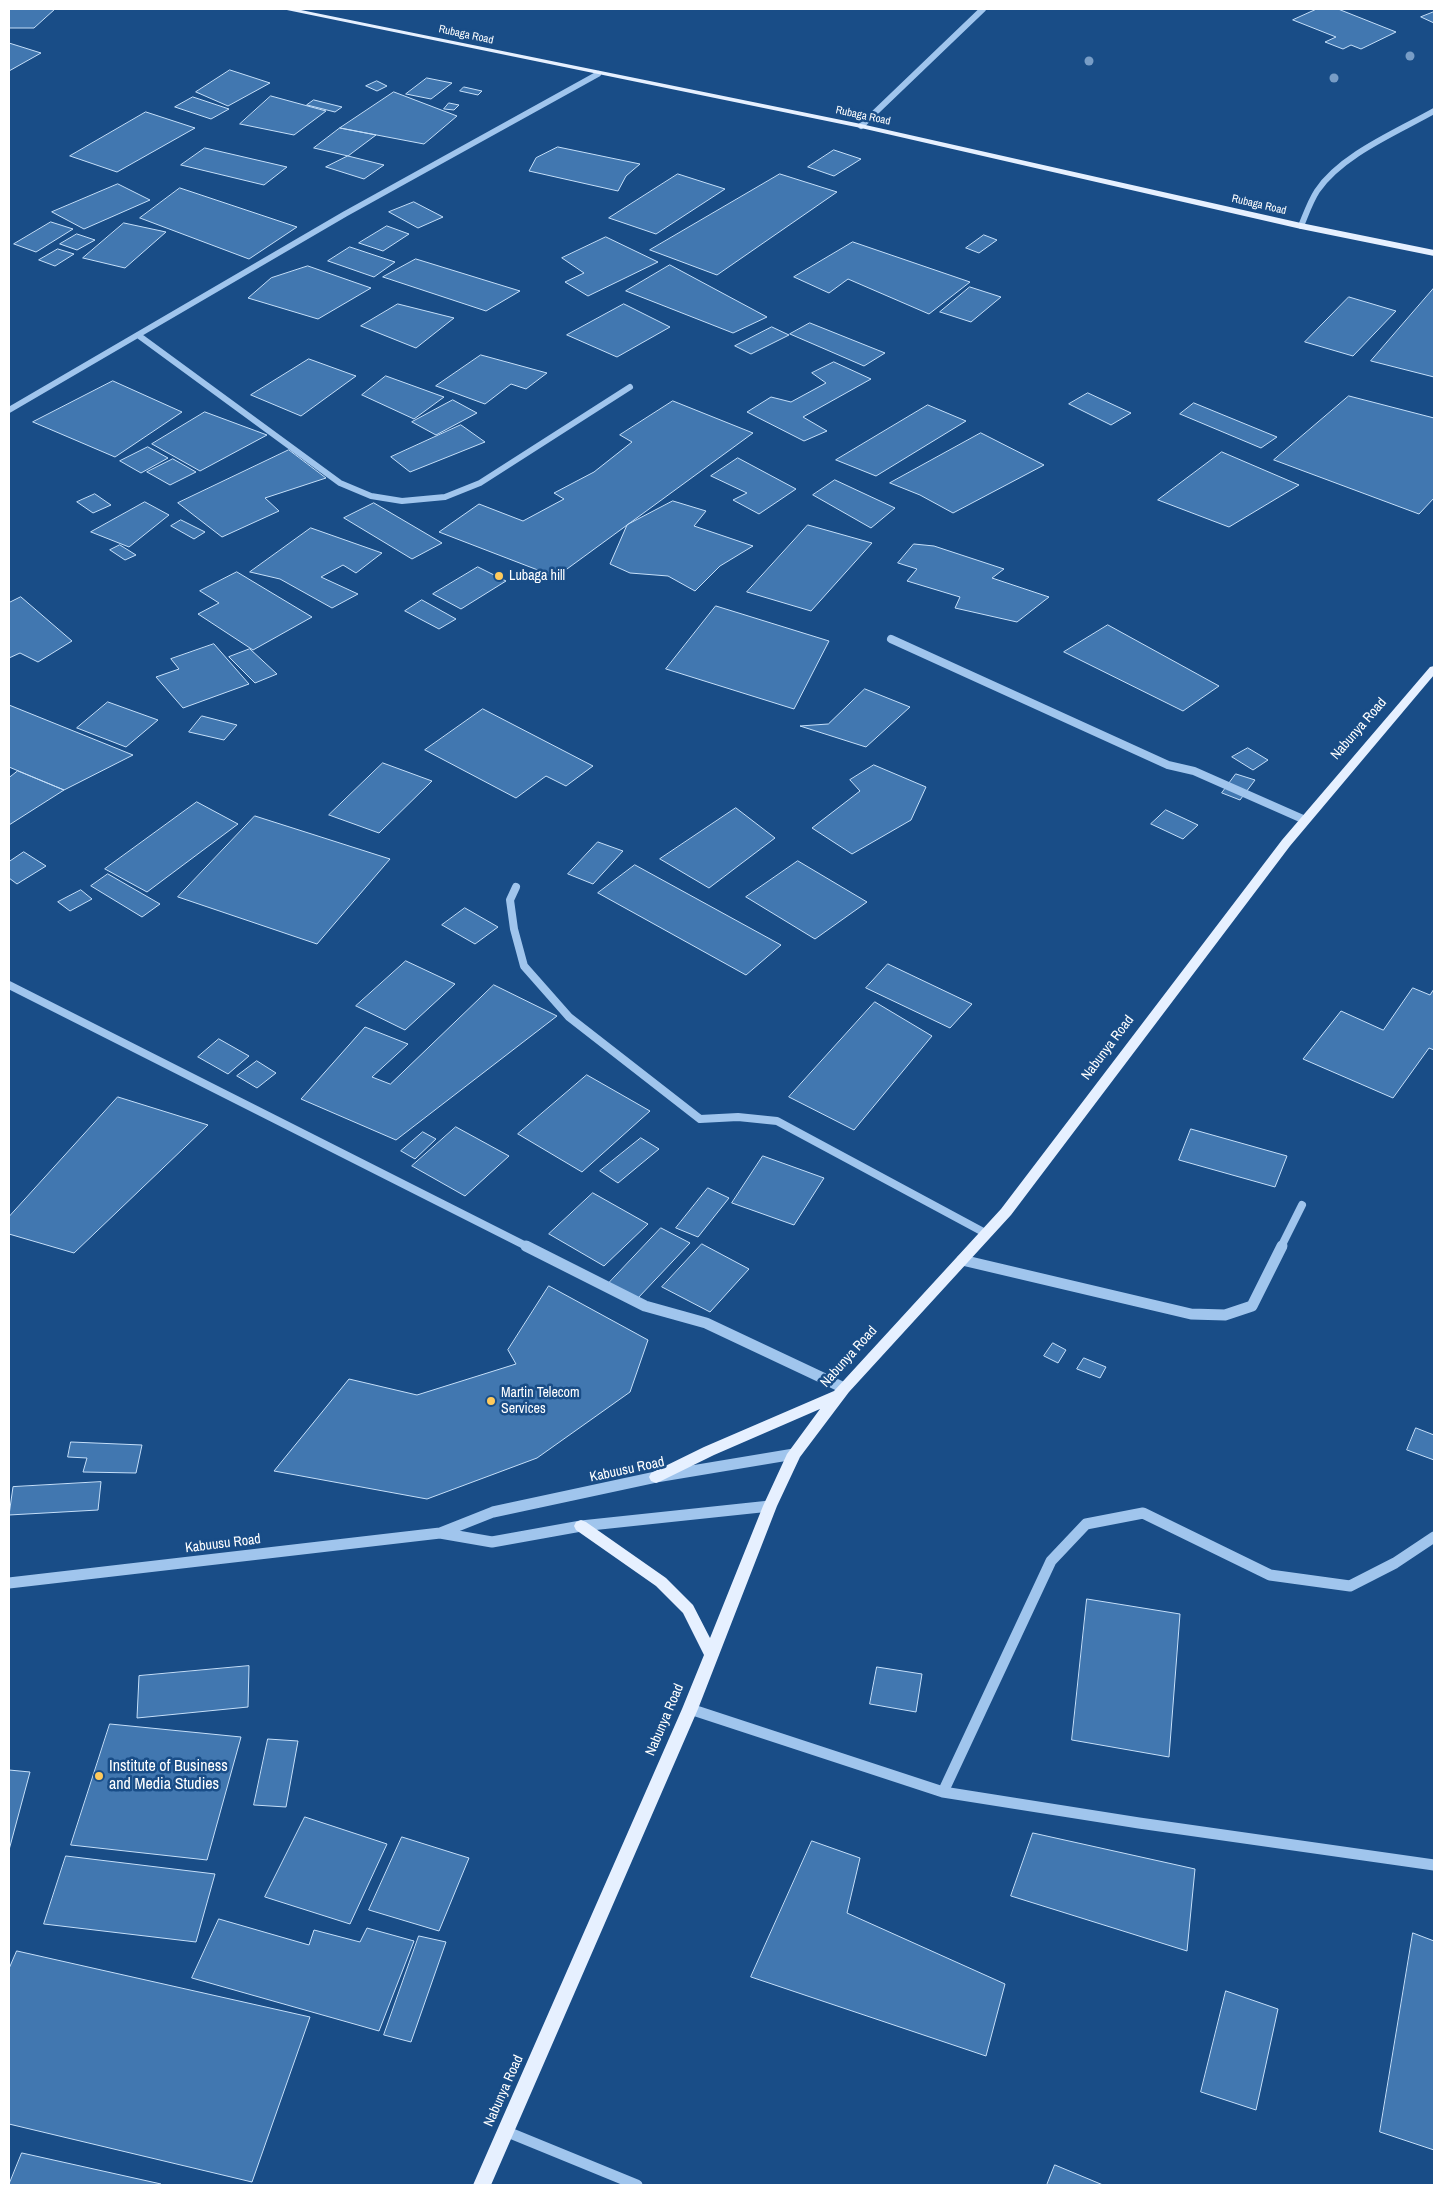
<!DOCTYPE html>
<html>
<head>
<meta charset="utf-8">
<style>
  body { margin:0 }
  #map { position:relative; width:1443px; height:2194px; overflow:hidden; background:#194d87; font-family:"Archivo Narrow",sans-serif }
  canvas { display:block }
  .frame { position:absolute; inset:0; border:10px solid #fff; pointer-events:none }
</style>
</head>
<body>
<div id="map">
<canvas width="1443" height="2194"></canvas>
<div class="frame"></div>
</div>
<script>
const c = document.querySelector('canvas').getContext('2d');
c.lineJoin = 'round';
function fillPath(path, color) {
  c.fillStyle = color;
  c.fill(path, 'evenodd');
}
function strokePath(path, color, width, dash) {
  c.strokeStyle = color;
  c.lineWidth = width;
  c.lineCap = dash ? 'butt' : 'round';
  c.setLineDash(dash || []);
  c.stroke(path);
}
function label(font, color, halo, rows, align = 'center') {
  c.font = font + ' "Archivo Narrow",sans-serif';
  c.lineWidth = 5;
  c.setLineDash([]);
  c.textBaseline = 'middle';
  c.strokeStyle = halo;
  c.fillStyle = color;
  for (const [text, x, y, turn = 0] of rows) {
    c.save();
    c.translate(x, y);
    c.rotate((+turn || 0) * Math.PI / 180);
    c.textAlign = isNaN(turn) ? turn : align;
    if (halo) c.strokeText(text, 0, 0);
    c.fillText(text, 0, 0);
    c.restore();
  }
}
const building = new Path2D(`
  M 9,9 L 55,9 L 34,28 L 9,28 Z
  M 1317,9 L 1338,9 L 1396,32 L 1361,49 L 1351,45 L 1343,49 L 1325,42 L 1336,37 L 1293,20 Z
  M 1434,12 L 1434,23 L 1421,17 Z
  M 9,43 L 41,53 L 9,71 Z
  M 230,70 L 270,83 L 228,106 L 196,92 Z
  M 427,78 L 452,83 L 431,99 L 406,94 Z
  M 377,81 L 387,86 L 377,91 L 366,86 Z
  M 464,87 L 482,91 L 478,95 L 460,91 Z
  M 394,92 L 457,116 L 424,144 L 340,128 Z
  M 271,96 L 326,111 L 294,135 L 240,124 Z
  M 193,97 L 229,109 L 211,119 L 175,107 Z
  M 314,100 L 342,107 L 335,112 L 307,105 Z
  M 449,103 L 459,105 L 454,110 L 444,109 Z
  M 146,112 L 195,128 L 117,172 L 70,156 Z
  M 340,128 L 376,135 L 348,156 L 314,148 Z
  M 558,147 L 640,164 L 626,176 L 618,191 L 529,171 L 536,158 Z
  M 205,148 L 287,167 L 264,185 L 181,165 Z
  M 834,150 L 861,159 L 834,176 L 808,167 Z
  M 348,156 L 384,165 L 364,179 L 326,167 Z
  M 678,174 L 725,189 L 656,234 L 609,218 Z
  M 780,174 L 837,192 L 717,275 L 650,250 Z
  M 118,184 L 150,200 L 84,229 L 52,212 Z
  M 180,188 L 297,227 L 249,259 L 140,218 Z
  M 414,202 L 443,217 L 418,228 L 389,212 Z
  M 51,222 L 73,229 L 36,252 L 14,244 Z
  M 124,223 L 166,232 L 125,268 L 83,258 Z
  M 387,226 L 409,234 L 383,251 L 359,243 Z
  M 77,234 L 95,240 L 77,250 L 60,244 Z
  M 984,235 L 997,240 L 979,253 L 966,248 Z
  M 606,237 L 658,262 L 588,296 L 565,282 L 584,273 L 562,258 Z
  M 853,242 L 970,282 L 929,314 L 848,279 L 829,293 L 794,277 Z
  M 350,247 L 395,262 L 374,277 L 328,261 Z
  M 58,249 L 74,254 L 55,266 L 39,260 Z
  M 416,259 L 520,291 L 486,311 L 383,277 Z
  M 670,265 L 767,317 L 733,333 L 626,291 Z
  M 308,266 L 371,288 L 318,319 L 248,298 L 271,278 Z
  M 970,287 L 1001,297 L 971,322 L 940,312 Z
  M 1434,288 L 1434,377 L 1371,361 Z
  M 1349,297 L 1396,311 L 1353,356 L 1305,342 Z
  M 398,304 L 454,318 L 416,348 L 361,326 Z
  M 624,304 L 670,327 L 617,357 L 567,335 Z
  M 810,323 L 885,353 L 864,366 L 790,334 Z
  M 772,327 L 789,335 L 751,354 L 735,346 Z
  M 481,355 L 547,373 L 526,389 L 511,384 L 485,404 L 436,386 Z
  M 309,359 L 356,376 L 301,416 L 251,395 Z
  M 834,362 L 871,379 L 803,417 L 827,431 L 804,441 L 747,412 L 771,397 L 791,402 L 826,383 L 812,373 Z
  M 386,376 L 444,397 L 414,419 L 362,395 Z
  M 113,381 L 182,412 L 115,457 L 33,422 Z
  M 1088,393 L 1131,413 L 1111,425 L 1069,404 Z
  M 1349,396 L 1434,418 L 1434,498 L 1419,514 L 1274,460 Z
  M 453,400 L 477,413 L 436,435 L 412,422 Z
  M 673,401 L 753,433 L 556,577 L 439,532 L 479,504 L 523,521 L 564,499 L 554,493 L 594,472 L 632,442 L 620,435 Z
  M 1194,403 L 1277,437 L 1261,448 L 1180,414 Z
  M 928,405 L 966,421 L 876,476 L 836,460 Z
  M 205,412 L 267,435 L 200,471 L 152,444 Z
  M 461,425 L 485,442 L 410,472 L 391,457 Z
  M 981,433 L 1044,465 L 953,513 L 920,495 L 890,483 Z
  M 148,447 L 168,458 L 141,473 L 120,461 Z
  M 289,450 L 326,478 L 265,498 L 279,511 L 222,537 L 178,503 Z
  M 1222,452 L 1299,485 L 1229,527 L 1158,500 Z
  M 738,458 L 796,489 L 759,514 L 733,500 L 747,493 L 711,476 Z
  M 173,459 L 196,472 L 170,485 L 147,472 Z
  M 835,480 L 895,508 L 871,528 L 813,495 Z
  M 95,494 L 111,505 L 93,513 L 77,502 Z
  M 673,501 L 706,511 L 694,526 L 753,546 L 720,566 L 695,591 L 668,576 L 630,573 L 610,564 L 627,525 Z
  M 145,502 L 169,515 L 129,547 L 91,532 Z
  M 374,503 L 442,543 L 412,559 L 344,518 Z
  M 181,520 L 205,532 L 194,539 L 171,526 Z
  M 808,525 L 872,543 L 811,611 L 747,592 Z
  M 311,528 L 382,553 L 356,573 L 343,565 L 321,577 L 358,594 L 332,608 L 280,579 L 250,572 Z
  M 914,544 L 934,546 L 1004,569 L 992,578 L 1049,597 L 1017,622 L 955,608 L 960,597 L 907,581 L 917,569 L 898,563 Z
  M 120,545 L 136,555 L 125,560 L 110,550 Z
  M 478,567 L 506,581 L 461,609 L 433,594 Z
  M 237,572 L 312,617 L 253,650 L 198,614 L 219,603 L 200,591 Z
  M 21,597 L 72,641 L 38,662 L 20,653 L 9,658 L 9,603 Z
  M 422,600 L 456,619 L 439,629 L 405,611 Z
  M 716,606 L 829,641 L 794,709 L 666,669 Z
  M 1108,625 L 1219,686 L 1183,711 L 1064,652 Z
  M 214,644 L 249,684 L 183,708 L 156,677 L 179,669 L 171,659 Z
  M 250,649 L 277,674 L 255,683 L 229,657 Z
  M 865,689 L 910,707 L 866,747 L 800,726 L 828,724 Z
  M 108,702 L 158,720 L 126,747 L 77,728 Z
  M 9,705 L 133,755 L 64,790 L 9,767 Z
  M 483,709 L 593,766 L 566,786 L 546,776 L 516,798 L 425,750 Z
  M 202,716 L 237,725 L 224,740 L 189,732 Z
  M 1248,748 L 1268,760 L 1253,770 L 1232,757 Z
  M 383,763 L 432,781 L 379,833 L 329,815 Z
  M 874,765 L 926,787 L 911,820 L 852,854 L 812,828 L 860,791 L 850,780 Z
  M 18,771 L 64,790 L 9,825 L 9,778 Z
  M 1236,774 L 1255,780 L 1240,800 L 1222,793 Z
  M 197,802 L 238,824 L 147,892 L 105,869 Z
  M 736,808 L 775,838 L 709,888 L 660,859 Z
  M 1166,810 L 1198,825 L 1183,839 L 1151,824 Z
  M 255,816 L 390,859 L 317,944 L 178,897 Z
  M 598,842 L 623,851 L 593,884 L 568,874 Z
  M 24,852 L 46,866 L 17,884 L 9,878 L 9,862 Z
  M 798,861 L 867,902 L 815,939 L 746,897 Z
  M 635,865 L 781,945 L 746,975 L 598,893 Z
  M 108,874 L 160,904 L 142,917 L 91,886 Z
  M 81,890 L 92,899 L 70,911 L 58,902 Z
  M 465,908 L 498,927 L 475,944 L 442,925 Z
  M 406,961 L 455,984 L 405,1030 L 356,1006 Z
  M 888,964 L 972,1004 L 950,1028 L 866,988 Z
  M 494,985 L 557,1016 L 396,1140 L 301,1099 L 365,1027 L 408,1044 L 372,1077 L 390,1084 Z
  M 1413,988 L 1430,995 L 1434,989 L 1434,1050 L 1429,1048 L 1393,1098 L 1303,1059 L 1341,1011 L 1383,1030 Z
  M 875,1002 L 932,1036 L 854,1130 L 789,1097 Z
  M 219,1039 L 249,1056 L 228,1074 L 198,1057 Z
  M 257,1061 L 276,1073 L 257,1088 L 237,1076 Z
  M 587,1075 L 650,1111 L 582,1172 L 518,1134 Z
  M 118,1097 L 208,1125 L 74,1253 L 9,1234 L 9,1217 Z
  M 456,1127 L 509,1156 L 465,1196 L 412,1166 Z
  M 1191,1129 L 1287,1156 L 1275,1187 L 1179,1160 Z
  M 423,1132 L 436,1139 L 415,1159 L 401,1151 Z
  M 641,1138 L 659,1149 L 618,1183 L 600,1171 Z
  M 763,1156 L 824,1178 L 794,1225 L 732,1203 Z
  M 708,1188 L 729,1198 L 698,1237 L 676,1228 Z
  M 593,1193 L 648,1224 L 604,1266 L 549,1234 Z
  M 661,1228 L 690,1243 L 638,1298 L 609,1283 Z
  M 702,1244 L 749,1269 L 710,1312 L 662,1287 Z
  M 549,1286 L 648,1340 L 630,1392 L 537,1458 L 427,1499 L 274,1471 L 349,1379 L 417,1395 L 516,1364 L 508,1350 Z
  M 1053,1343 L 1066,1350 L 1058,1363 L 1044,1356 Z
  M 1084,1358 L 1106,1367 L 1100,1378 L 1077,1369 Z
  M 1416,1428 L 1434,1435 L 1434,1460 L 1407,1450 Z
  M 71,1442 L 142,1445 L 136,1473 L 83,1472 L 87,1458 L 68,1457 Z
  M 101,1482 L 98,1510 L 9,1515 L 13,1487 Z
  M 1087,1599 L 1180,1614 L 1169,1757 L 1072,1740 Z
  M 249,1666 L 248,1707 L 137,1718 L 139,1676 Z
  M 877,1667 L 922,1674 L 916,1712 L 870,1704 Z
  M 110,1724 L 241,1737 L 207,1860 L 71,1845 Z
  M 268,1739 L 298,1741 L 286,1807 L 254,1805 Z
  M 9,1770 L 30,1772 L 9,1850 Z
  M 305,1817 L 387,1844 L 350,1924 L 265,1897 Z
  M 1033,1833 L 1195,1869 L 1187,1951 L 1011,1896 Z
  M 402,1837 L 469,1858 L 439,1931 L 369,1910 Z
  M 812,1841 L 860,1858 L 847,1913 L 1005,1984 L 986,2056 L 751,1977 Z
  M 66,1856 L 215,1874 L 196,1942 L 44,1924 Z
  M 219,1919 L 309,1945 L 314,1930 L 360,1942 L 367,1928 L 414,1941 L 379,2031 L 192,1978 Z
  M 1413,1933 L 1434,1941 L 1434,2150 L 1380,2132 Z
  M 419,1936 L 446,1942 L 411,2042 L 384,2035 Z
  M 17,1951 L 310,2017 L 252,2182 L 9,2124 L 9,1969 Z
  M 1226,1991 L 1278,2009 L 1256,2110 L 1201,2092 Z
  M 22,2153 L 161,2184 L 161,2185 L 9,2185 Z
  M 1055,2165 L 1103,2185 L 1047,2185 Z`);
fillPath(building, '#4177b0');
strokePath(building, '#c5dff9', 1);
strokePath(new Path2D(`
  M 861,126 L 983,9
  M 1301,226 C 1306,214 1310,202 1317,191 C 1341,155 1397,132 1434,111
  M 138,335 L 340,483 L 371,496 L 402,501 L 445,497 L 480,483 L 630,387
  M 9,410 L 345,214 L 598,74`), '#a0c5ed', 6);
strokePath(new Path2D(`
  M 891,639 L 1168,765 L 1194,771 L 1305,820
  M 516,887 L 510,900 L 514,929 L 524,966 L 569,1017 L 700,1119 L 738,1117 L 777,1121 L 987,1234
  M 9,985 L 528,1247
  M 1281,1247 L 1302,1205`), '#a0c5ed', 8);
strokePath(new Path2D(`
  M 526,1246 L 645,1306 L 706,1323 L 844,1388
  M 962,1260 L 1191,1314 L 1225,1315 L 1252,1306 L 1282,1246
  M 440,1533 L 492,1542 L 581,1526 L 770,1506
  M 9,1583 L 440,1533 L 493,1512 L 656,1477 L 794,1454
  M 690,1709 L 943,1792 L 1139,1823 L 1434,1865
  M 943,1792 L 1051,1561 L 1086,1524 L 1143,1513 L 1270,1575 L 1350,1586 L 1395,1563 L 1434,1537
  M 505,2131 L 637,2185`), '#a0c5ed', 11);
fillPath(new Path2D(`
  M 282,9 L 296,9 L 861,124 L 1301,223 L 1434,250 L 1434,256 L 1301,229 L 861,128 Z
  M 1434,666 L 1434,675 L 1290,846 L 1011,1215 L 849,1392 L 800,1457 L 777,1506 L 698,1709 L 491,2185 L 473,2185 L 682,1709 L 704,1655 L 683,1613 L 656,1586 L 576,1530 L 574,1526 L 576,1522 L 581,1520 L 586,1522 L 666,1578 L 693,1605 L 710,1638 L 763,1506 L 787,1454 L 820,1409 L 714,1455 L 661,1481 L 656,1483 L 651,1481 L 649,1477 L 651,1473 L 704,1447 L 834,1391 L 1001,1209 L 1282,840 L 1430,667 Z`), '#e6f0ff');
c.fillStyle = '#789dc6';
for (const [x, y] of [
  [1410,56],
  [1089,61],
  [1334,78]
]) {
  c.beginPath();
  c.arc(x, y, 4.5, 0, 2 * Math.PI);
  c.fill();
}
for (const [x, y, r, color] of [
  [499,576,5,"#ffca5c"],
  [491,1401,5,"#ffca5c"],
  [99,1776,5,"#ffca5c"]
]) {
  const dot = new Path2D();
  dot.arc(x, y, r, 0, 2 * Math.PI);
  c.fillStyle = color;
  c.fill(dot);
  strokePath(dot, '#194d87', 2);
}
label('11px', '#fff', '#194d87', [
  ["Rubaga Road",466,35,12],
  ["Rubaga Road",863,116,12],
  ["Rubaga Road",1259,205,13]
]);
label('14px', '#fff', '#194d87', [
  ["Lubaga hill",509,576],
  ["Martin Telecom",501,1393],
  ["Services",501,1409]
], 'left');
label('14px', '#fff', '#194d87', [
  ["Nabunya Road",1359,729,-49],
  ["Nabunya Road",1108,1048,-53],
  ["Nabunya Road",849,1357,-48],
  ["Kabuusu Road",627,1470,-12],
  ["Kabuusu Road",223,1544,-7],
  ["Nabunya Road",665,1720,-67],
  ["Nabunya Road",504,2091,-66]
]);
label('16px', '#fff', '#194d87', [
  ["Institute of Business",109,1767],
  ["and Media Studies",109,1785]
], 'left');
</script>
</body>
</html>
